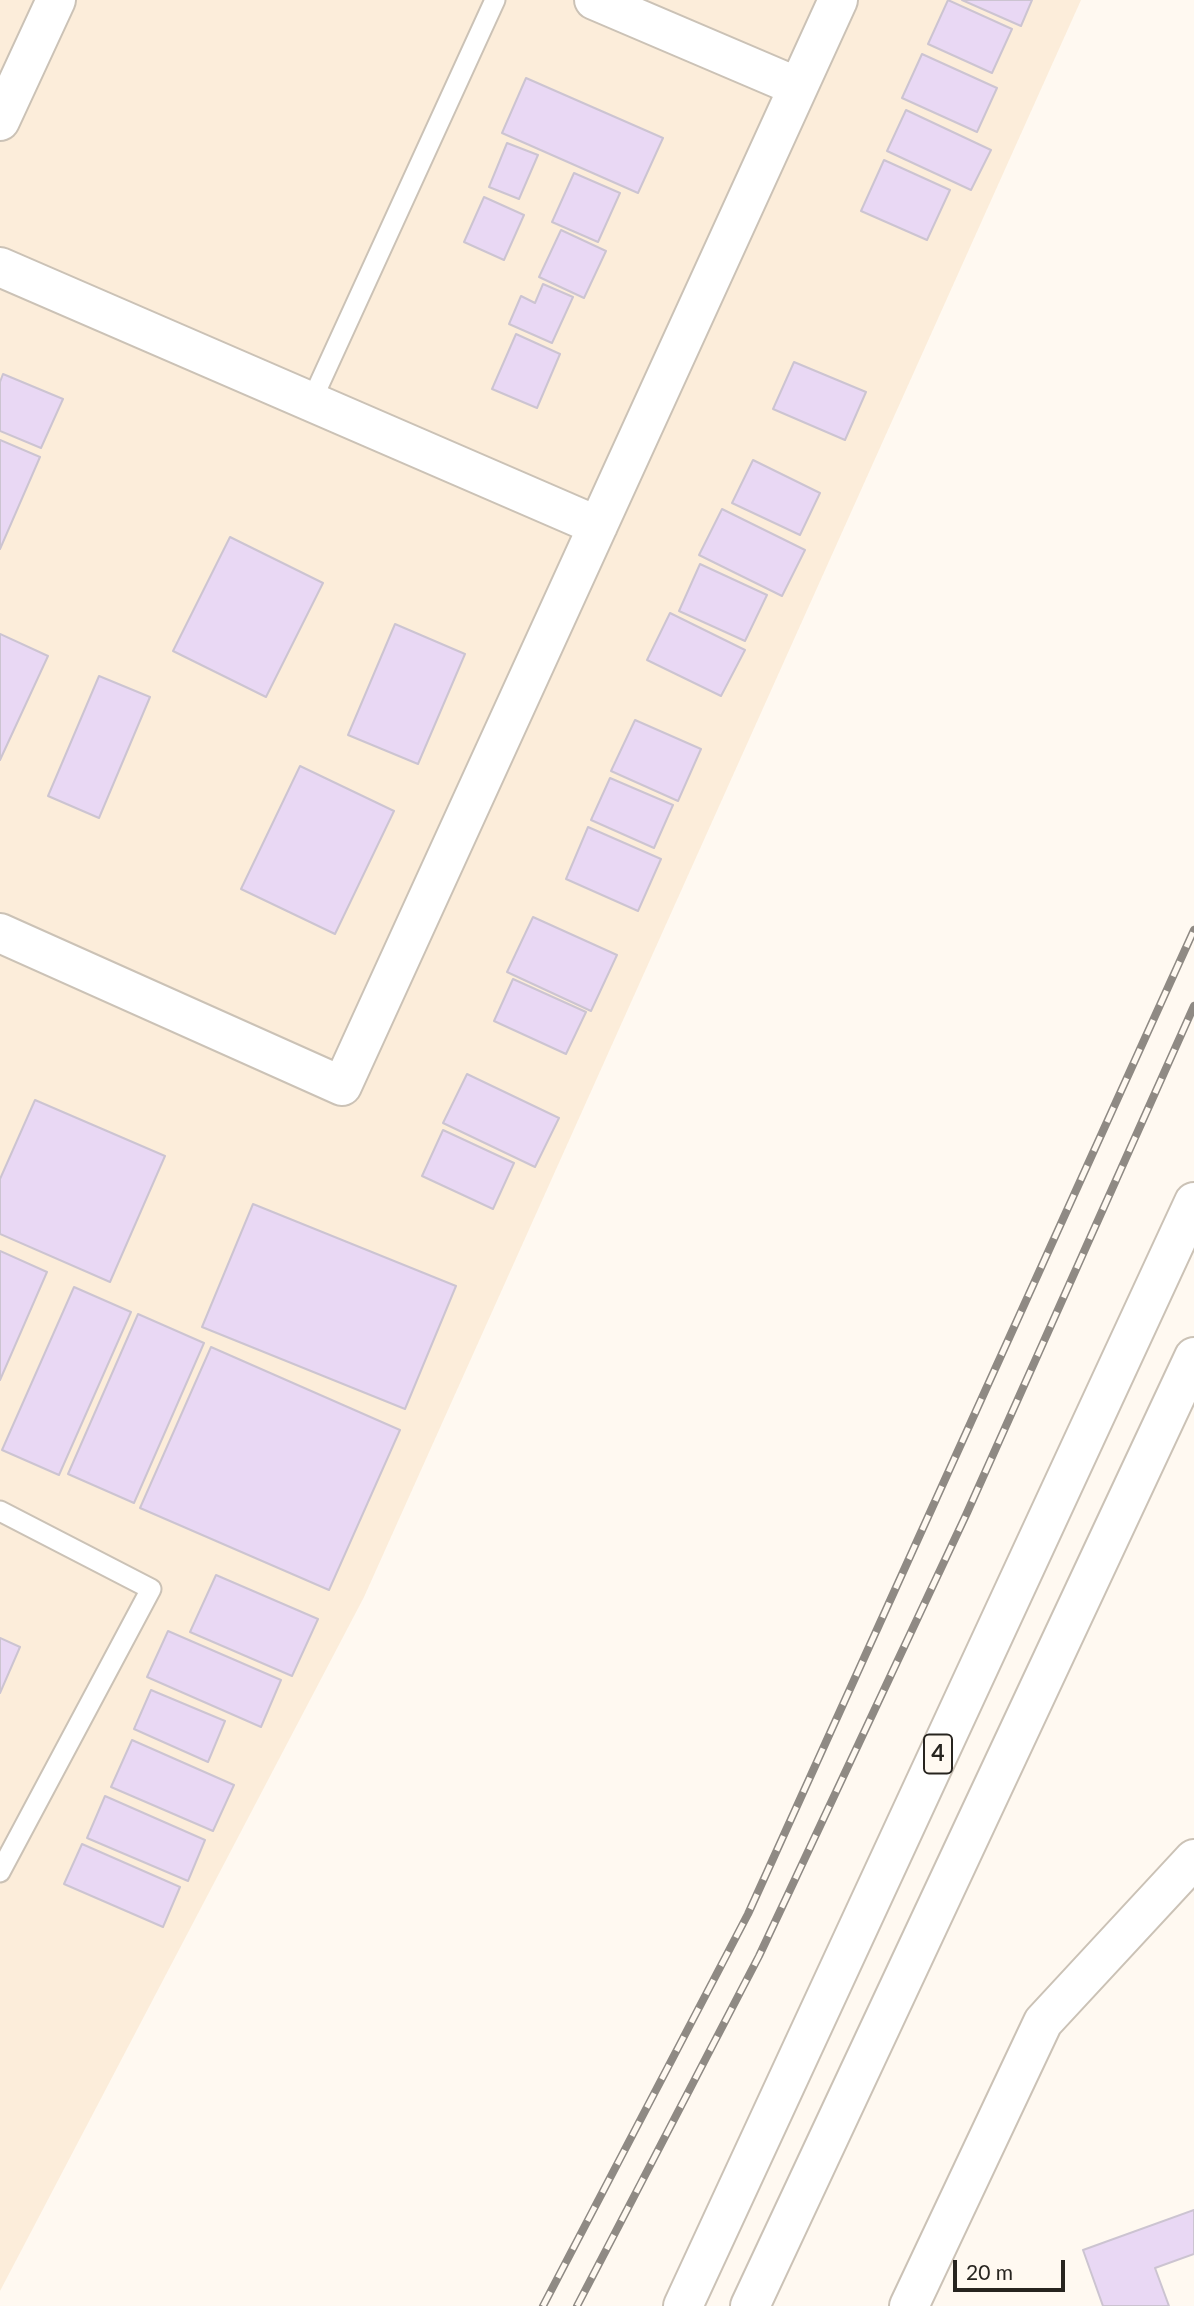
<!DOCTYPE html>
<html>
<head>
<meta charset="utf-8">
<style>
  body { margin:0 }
  #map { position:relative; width:1194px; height:2306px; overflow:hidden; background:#fff9f1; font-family:Lato,sans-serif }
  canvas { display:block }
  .scale { position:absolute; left:953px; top:2260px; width:112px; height:32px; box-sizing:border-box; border:4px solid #27241f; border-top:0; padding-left:9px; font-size:21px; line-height:24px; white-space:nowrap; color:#27241f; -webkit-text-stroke:5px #fff9f1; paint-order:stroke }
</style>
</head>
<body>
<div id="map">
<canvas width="1194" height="2306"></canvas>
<div class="scale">20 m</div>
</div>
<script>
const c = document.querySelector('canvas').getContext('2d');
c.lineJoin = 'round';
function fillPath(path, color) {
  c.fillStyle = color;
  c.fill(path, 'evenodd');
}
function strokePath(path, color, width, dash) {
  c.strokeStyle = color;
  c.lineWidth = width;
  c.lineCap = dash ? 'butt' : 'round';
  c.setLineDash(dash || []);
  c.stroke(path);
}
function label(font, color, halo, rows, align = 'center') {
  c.font = font + ' Lato,sans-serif';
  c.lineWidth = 5;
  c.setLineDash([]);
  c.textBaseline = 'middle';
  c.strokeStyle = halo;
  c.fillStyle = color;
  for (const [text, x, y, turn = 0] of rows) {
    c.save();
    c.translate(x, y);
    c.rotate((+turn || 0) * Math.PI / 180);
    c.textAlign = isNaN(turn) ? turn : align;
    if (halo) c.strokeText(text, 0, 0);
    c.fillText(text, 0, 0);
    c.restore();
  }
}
fillPath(new Path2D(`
  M 0,0 L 1081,0 L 364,1597 L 0,2291 Z`), '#fcedda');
const building = new Path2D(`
  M 948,0 L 1012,29 L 992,73 L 928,44 Z
  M 962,0 L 1032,0 L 1021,26 Z
  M 922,54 L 997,88 L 977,132 L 902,98 Z
  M 526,78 L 663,138 L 638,193 L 502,133 Z
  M 906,110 L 991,150 L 971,190 L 887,151 Z
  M 507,143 L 538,155 L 519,199 L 489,187 Z
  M 884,160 L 950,190 L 927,240 L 861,211 Z
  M 574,173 L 620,193 L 598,242 L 552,222 Z
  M 484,197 L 524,215 L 504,260 L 464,242 Z
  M 561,230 L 606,251 L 584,298 L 539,277 Z
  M 543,284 L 573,297 L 552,343 L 509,324 L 521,296 L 535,303 Z
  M 516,334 L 560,354 L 537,408 L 492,389 Z
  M 794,362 L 866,392 L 845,440 L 773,409 Z
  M 3,374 L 63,399 L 41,448 L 0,431 L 0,382 Z
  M 0,440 L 40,457 L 0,549 Z
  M 753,460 L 820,493 L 800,535 L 732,503 Z
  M 722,509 L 805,550 L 782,596 L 699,555 Z
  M 230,537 L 323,583 L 266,697 L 173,651 Z
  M 700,564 L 767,595 L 745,641 L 679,611 Z
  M 670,613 L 745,650 L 721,696 L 647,660 Z
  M 395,624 L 465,654 L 418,764 L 348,735 Z
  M 0,634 L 48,656 L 0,760 Z
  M 99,676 L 150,697 L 99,818 L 48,796 Z
  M 635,720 L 701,749 L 678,801 L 611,771 Z
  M 300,766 L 394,811 L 335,934 L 241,889 Z
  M 610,778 L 673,805 L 654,848 L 591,820 Z
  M 588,827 L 661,859 L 638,911 L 566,879 Z
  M 533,917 L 617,955 L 591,1011 L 507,972 Z
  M 513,979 L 586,1012 L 566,1054 L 494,1021 Z
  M 467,1074 L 559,1118 L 535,1167 L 443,1123 Z
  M 35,1100 L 165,1156 L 110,1282 L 0,1234 L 0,1179 Z
  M 443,1130 L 514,1163 L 493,1209 L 422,1176 Z
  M 253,1204 L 456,1286 L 405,1409 L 202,1327 Z
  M 0,1251 L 47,1272 L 0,1380 Z
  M 74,1287 L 131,1312 L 59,1475 L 2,1450 Z
  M 138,1314 L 204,1343 L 134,1503 L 68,1474 Z
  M 211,1347 L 400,1430 L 329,1590 L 140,1508 Z
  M 216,1575 L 318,1619 L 292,1676 L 190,1632 Z
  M 168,1631 L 281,1680 L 261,1727 L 147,1677 Z
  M 0,1638 L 20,1647 L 0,1693 Z
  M 151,1690 L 225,1721 L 208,1762 L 134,1729 Z
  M 132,1740 L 234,1785 L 213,1831 L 111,1787 Z
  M 105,1796 L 205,1840 L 188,1881 L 87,1838 Z
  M 82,1844 L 180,1887 L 163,1927 L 64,1884 Z
  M 1194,2210 L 1194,2254 L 1155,2268 L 1169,2306 L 1103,2306 L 1083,2250 Z`);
fillPath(building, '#e9d8f4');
strokePath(building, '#ccc4d1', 2);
const lane = new Path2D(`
  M 311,402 L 495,0
  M 0,1511 L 151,1589 L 0,1872`);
const street = new Path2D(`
  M 594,0 L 798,87
  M 0,121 L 56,0
  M 0,267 L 598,526
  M 0,933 L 342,1086 L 838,0
  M 909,2306 L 1043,2022 L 1194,1859`);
const primary = new Path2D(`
  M 683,2306 L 1194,1202
  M 750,2306 L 1194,1357`);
strokePath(lane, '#cbc2b6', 23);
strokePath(street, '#cbc2b6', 42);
strokePath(primary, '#cbc2b6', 42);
strokePath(lane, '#fff', 19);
strokePath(street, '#fff', 38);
strokePath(primary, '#fff', 38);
const rail = new Path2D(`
  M 543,2306 L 748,1914 L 1194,930
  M 577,2306 L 759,1956 L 966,1515 L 1194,1006`);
strokePath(rail, '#8f8a84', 8);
strokePath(rail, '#fff9f1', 5, [16]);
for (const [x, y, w] of [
  [938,1754,28]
]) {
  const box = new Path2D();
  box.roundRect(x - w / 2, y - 19.5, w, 39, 5);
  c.fillStyle = '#fff9f1';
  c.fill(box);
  strokePath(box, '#27241f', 2);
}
label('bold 23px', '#27241f', null, [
  ["4",938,1754]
]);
</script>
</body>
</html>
